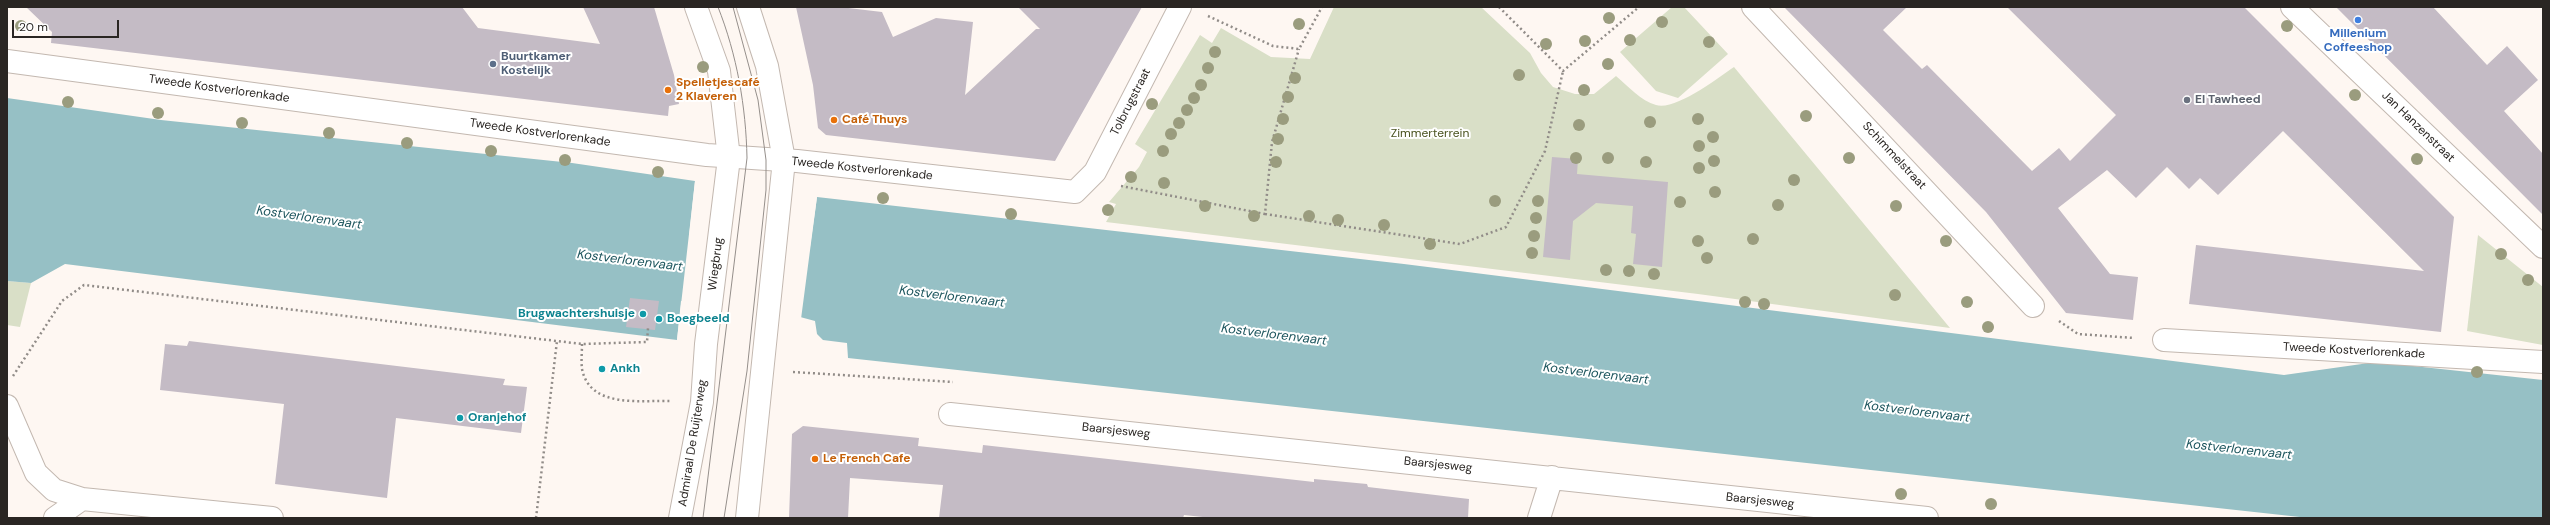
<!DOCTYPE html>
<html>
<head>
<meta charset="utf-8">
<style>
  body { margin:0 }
  #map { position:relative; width:2550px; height:525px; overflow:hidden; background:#fef7f2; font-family:"DM Sans",sans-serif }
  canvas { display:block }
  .frame { position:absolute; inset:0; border:8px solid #2a2623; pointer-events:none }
  .scale { position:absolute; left:12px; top:20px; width:107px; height:18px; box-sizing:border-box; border:2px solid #2a2623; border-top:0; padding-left:5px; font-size:12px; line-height:14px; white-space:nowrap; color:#2a2623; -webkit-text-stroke:3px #fff; paint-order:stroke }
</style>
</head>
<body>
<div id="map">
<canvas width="2550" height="525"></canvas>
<div class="frame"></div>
<div class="scale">20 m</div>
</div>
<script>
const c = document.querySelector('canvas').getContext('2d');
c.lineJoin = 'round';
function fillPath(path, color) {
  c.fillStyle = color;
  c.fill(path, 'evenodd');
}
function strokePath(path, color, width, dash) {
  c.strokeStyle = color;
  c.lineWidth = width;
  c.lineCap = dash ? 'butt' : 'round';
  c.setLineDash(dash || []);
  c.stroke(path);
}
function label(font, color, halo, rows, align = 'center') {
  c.font = font + ' "DM Sans",sans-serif';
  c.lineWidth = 4;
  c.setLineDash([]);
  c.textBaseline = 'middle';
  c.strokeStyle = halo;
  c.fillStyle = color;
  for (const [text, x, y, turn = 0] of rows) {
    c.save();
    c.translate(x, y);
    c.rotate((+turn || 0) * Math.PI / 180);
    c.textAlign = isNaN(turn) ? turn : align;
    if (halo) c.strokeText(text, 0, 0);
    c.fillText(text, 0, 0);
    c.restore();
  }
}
fillPath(new Path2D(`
  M 1334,7 L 1481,7 L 1530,53 L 1541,73 L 1553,87 L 1575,94 L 1594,94 L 1616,76 C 1628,86 1641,101 1656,105 C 1675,111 1718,78 1734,67 L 1950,328 L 1698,294 L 1106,222 L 1116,204 L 1109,202 L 1139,167 L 1147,152 L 1135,144 L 1200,35 L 1212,43 L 1221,28 L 1271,57 L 1310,59 Z
  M 1672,7 L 1684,7 L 1728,54 L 1678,98 L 1656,91 L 1620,52 Z
  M 2478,235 L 2543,287 L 2543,345 L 2467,331 Z
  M 7,281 L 31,283 L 20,327 L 7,325 Z`), '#d9dfc7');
fillPath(new Path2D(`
  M 7,98 L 161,120 L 572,163 L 695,181 L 689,237 L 810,247 L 817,197 L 1404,264 L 2284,375 L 2376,362 L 2543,380 L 2543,518 L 2309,518 L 848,358 L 847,343 L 823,340 L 817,334 L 815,321 L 789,314 L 681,301 L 677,340 L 65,264 L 31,283 L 7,281 Z`), '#96c0c5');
fillPath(new Path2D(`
  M 695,181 L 697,181 L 691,235 L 809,245 L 815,197 L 817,197 L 801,319 L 683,303 L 679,340 L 677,340 Z`), '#fef7f2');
fillPath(new Path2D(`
  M 26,7 L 462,7 L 478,28 L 600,44 L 583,7 L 654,7 L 674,75 L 679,104 L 669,106 L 668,116 L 51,43 L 52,32 Z
  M 796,7 L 840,7 L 882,12 L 893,37 L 936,18 L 973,22 L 965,95 L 1036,29 L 1040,29 L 1018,7 L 1142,7 L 1055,161 L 826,135 L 818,128 L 813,85 Z
  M 1784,7 L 1907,7 L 1883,30 L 1922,69 L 1927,65 L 2032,171 L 2059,148 L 2070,161 L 2116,115 L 2007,7 L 2244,7 L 2454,217 L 2441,332 L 2189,304 L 2196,245 L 2424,271 L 2283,131 L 2218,195 L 2200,178 L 2189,189 L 2167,167 L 2136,198 L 2107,170 L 2058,208 L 2110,274 L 2138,277 L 2133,320 L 2066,313 L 1986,212 Z
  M 2336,7 L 2433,7 L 2487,65 L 2507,46 L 2538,80 L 2504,111 L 2543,154 L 2543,215 Z
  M 1552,157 L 1578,159 L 1577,174 L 1668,182 L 1662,267 L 1633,264 L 1636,234 L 1631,233 L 1633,206 L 1596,203 L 1573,221 L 1570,260 L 1543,257 Z
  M 630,298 L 659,301 L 655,330 L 626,327 Z
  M 189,341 L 505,379 L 503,385 L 527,387 L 521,433 L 396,418 L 387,498 L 275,484 L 284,404 L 160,390 L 165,344 L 187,346 Z
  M 803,426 L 919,438 L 918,446 L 982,453 L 983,445 L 1314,482 L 1314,479 L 1367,484 L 1368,487 L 1469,499 L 1468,518 L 1212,518 L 1184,515 L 1183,518 L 939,518 L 943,485 L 850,478 L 848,518 L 789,518 L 792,434 Z`), '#c4bbc5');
const minor = new Path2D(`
  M 1753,7 L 2033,306
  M 2292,7 L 2543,247
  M 7,61 L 707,155 L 797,161 L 1075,192 L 1095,172 L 1180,7
  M 2164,340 L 2543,362
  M 7,406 L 36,473 L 54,490 L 82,499 L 272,518
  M 950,414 L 1927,518
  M 55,518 L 82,499
  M 1539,518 L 1552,477`);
const tertiary = new Path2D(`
  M 680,518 L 702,402 L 706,344 L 729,158 L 719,71 L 696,7
  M 747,518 L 784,160 L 767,66 L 748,7`);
strokePath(minor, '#c3b8b0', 24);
strokePath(tertiary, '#c3b8b0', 24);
strokePath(new Path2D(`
  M 1499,7 L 1563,71 L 1639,7
  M 1208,16 L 1273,46 L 1299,49 L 1322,7
  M 1121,186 L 1265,214 L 1272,142 L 1299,49
  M 1265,214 L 1460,244 L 1506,227 L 1545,151 L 1563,71
  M 2059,321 L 2078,334 L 2134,338
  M 582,344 C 582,352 581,361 582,369 C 590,409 641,400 672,401
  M 793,372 L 953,382
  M 13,376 L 62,301 L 84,285 L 582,344 L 647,342 L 648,328
  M 536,518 L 557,341`), '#918c88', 2.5, [2, 3]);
strokePath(minor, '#fff', 22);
strokePath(tertiary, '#fff', 22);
strokePath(new Path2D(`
  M 703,518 L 747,158 C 746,107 737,55 718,7
  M 724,518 L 747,371 L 766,190 L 766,160 L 758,100 L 733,7`), '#958f8b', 1);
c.fillStyle = '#9a9c7e';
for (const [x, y] of [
  [1609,18],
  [1662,22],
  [1299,24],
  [21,26],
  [2287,26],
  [1630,40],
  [1585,41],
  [1709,42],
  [1546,44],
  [1215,52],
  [1608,64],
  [703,67],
  [1208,68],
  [1519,75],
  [1295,78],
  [1201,85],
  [1584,90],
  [2355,95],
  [1288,97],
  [1194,98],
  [68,102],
  [1152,104],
  [1187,110],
  [158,113],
  [1806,116],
  [1283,119],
  [1698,119],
  [1650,122],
  [242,123],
  [1179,123],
  [1579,125],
  [329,133],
  [1171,134],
  [1713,137],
  [1278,139],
  [407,143],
  [1699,146],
  [491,151],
  [1163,151],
  [1576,158],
  [1608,158],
  [1849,158],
  [2417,159],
  [565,160],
  [1714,161],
  [1276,162],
  [1646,162],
  [1699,168],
  [658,172],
  [1131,177],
  [1794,180],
  [1164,183],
  [1715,192],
  [883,198],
  [1495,201],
  [1538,201],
  [1680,202],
  [1778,205],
  [1205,206],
  [1896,206],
  [1108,210],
  [1011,214],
  [1254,216],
  [1309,216],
  [1536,218],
  [1338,220],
  [1384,225],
  [1534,236],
  [1753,239],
  [1698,241],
  [1946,241],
  [1430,244],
  [1532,253],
  [2501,254],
  [1707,258],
  [1606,270],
  [1629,271],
  [1654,274],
  [2528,280],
  [1895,295],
  [1745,302],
  [1967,302],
  [1764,304],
  [1988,327],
  [2477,372],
  [1901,494],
  [1991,504]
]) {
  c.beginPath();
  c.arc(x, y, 6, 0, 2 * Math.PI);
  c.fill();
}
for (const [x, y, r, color] of [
  [2358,20,4,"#3f7fe0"],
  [493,64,4,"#5c6f8a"],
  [668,90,4,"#e8710a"],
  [2187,100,4,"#6b7280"],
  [834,120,4,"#e8710a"],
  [643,314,4,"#0f9aa8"],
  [659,319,4,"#0f9aa8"],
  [602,369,4,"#0f9aa8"],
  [460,418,4,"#0f9aa8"],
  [815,459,4,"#e8710a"]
]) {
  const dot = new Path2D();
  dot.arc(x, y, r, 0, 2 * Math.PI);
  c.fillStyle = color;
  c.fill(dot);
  strokePath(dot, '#fff', 1.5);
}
label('bold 12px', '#366cbe', '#fff', [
  ["Millenium",2358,34],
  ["Coffeeshop",2358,48]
]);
label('bold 12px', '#4e5e75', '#fff', [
  ["Buurtkamer",501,57],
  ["Kostelijk",501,71]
], 'left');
label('bold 12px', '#c56008', '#fff', [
  ["Spelletjescafé",676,83],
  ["2 Klaveren",676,97],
  ["Café Thuys",842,120],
  ["Le French Cafe",823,459]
], 'left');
label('12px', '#2a2623', '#fff', [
  ["Tweede Kostverlorenkade",219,89,8],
  ["Tolbrugstraat",1131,102,-63],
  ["Jan Hanzenstraat",2418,127,44],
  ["Tweede Kostverlorenkade",540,133,8],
  ["Schimmelstraat",1894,156,47],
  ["Tweede Kostverlorenkade",862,169,6],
  ["Wiegbrug",716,264,-83],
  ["Tweede Kostverlorenkade",2354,351,3],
  ["Baarsjesweg",1116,431,6],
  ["Admiraal De Ruijterweg",693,443,-81],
  ["Baarsjesweg",1438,465,6],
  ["Baarsjesweg",1760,501,6]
]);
label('bold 12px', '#5b616d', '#fff', [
  ["El Tawheed",2195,100]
], 'left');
label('12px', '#49521f', '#fff', [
  ["Zimmerterrein",1430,134]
]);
label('bold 12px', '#0d838f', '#fff', [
  ["Brugwachtershuisje",635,314,"right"],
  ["Boegbeeld",667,319],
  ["Ankh",610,369],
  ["Oranjehof",468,418]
], 'left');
label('italic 13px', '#1c555d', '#fff', [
  ["Kostverlorenvaart",309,218,8],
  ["Kostverlorenvaart",630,261,7],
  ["Kostverlorenvaart",952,297,7],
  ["Kostverlorenvaart",1274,335,7],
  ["Kostverlorenvaart",1596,374,7],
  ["Kostverlorenvaart",1917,412,7],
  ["Kostverlorenvaart",2239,450,6]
]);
</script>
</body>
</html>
